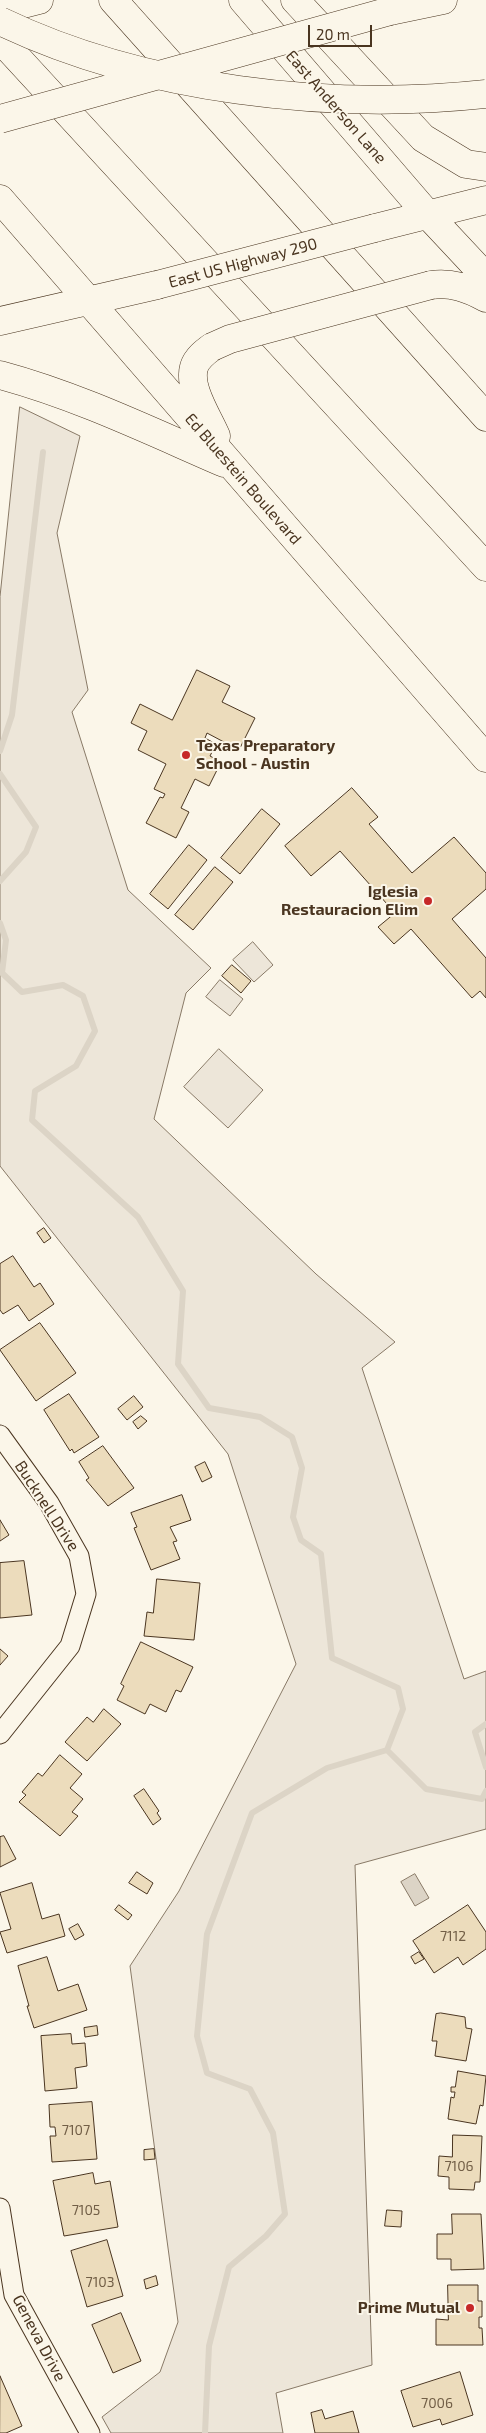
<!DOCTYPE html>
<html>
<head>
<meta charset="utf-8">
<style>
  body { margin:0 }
  #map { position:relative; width:486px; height:2433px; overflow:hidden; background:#fbf6e9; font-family:"Exo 2",sans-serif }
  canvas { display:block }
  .scale { position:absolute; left:308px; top:25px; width:64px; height:22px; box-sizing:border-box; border:2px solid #4a3520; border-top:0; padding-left:6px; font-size:15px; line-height:18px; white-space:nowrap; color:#4a3520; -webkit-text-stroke:4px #fbf6e9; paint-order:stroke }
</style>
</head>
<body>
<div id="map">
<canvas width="486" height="2433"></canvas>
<div class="scale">20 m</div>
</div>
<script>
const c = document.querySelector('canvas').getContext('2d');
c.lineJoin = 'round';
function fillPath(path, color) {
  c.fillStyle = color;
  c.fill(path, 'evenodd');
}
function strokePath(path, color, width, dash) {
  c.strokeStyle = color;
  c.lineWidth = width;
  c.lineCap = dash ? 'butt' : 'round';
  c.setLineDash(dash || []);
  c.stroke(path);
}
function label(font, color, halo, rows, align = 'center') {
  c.font = font + ' "Exo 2",sans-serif';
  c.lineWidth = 4;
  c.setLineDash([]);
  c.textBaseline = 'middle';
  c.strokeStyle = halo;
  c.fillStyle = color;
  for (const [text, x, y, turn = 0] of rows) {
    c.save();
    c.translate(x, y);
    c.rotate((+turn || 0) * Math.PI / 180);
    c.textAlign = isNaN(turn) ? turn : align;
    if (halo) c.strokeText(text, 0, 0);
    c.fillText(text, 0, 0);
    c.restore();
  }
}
const green = new Path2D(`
  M 20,407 L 80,436 L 57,533 L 88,690 L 72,712 L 128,890 L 211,968 L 186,993 L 154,1119 L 316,1274 L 395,1342 L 362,1368 L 464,1679 L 486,1671 L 486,1829 L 355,1865 L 372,2365 L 276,2393 L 283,2433 L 111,2433 L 102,2417 L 160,2372 L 178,2322 L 130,1966 L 179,1891 L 296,1664 L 228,1454 L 0,1166 L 0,597 Z
  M 253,942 L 273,965 L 254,982 L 233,960 Z
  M 220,980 L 243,999 L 230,1016 L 206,997 Z
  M 219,1049 L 263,1090 L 228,1128 L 184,1087 Z`);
fillPath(green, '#ede6d9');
strokePath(green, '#887966', 1);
const water = new Path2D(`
  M 415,1874 L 429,1898 L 415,1906 L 401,1882 Z`);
fillPath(water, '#dcd4c6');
strokePath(water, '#887966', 1);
strokePath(new Path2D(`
  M 0,751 L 12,715 L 43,452
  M 0,774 L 36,827 L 26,852 L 0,881
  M 0,923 L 6,940 L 2,973 L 22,992 L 63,985 L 83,996 L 95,1031 L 76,1066 L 35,1091 L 32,1120 L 138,1217 L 183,1291 L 178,1364 L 209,1408 L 260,1417 L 292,1437 L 302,1468 L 293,1517 L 301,1540 L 321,1554 L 332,1658 L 398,1688 L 403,1709 L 387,1750
  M 486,1724 L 475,1732 L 486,1767
  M 205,2433 L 209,2346 L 229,2267 L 266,2236 L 285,2214 L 273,2133 L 250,2089 L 207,2073 L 197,2036 L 207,1934 L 252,1813 L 327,1768 L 387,1750 L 426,1789 L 482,1799 L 486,1791`), '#dcd4c6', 6);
const building = new Path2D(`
  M 197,670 L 230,686 L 222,702 L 255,718 L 239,750 L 207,733 L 205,738 L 216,744 L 210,756 L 221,762 L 209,786 L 195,779 L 181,808 L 189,812 L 176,838 L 146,823 L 160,797 L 163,798 L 165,794 L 154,789 L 166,764 L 138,750 L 147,731 L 131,723 L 140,704 L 172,720 Z
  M 352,788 L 378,817 L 369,824 L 412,873 L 454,837 L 486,873 L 486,889 L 452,919 L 486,958 L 486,998 L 480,991 L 472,998 L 411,929 L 394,944 L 378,927 L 395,913 L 340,851 L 311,876 L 285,846 Z
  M 262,809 L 280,824 L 240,874 L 221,858 Z
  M 189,845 L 207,860 L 168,909 L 150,894 Z
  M 215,867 L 233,882 L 193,930 L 175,915 Z
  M 232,965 L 251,981 L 241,993 L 222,976 Z
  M 44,1228 L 51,1238 L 44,1243 L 37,1233 Z
  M 13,1256 L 34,1287 L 40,1283 L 54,1304 L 29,1321 L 18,1305 L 3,1314 L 0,1310 L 0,1264 Z
  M 40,1323 L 76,1373 L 36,1401 L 0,1350 Z
  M 69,1394 L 99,1437 L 74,1453 L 72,1449 L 70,1451 L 44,1410 Z
  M 134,1396 L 143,1407 L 127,1420 L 118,1409 Z
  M 141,1416 L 147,1421 L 138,1429 L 133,1422 Z
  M 103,1446 L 134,1488 L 108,1506 L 86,1480 L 89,1478 L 79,1462 Z
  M 205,1462 L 212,1477 L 202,1482 L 195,1467 Z
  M 182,1495 L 191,1520 L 170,1527 L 177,1541 L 173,1542 L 180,1559 L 151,1570 L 134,1528 L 137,1527 L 131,1513 Z
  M 0,1520 L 9,1535 L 0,1541 Z
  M 24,1561 L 32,1615 L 0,1618 L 0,1563 Z
  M 157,1579 L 200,1583 L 194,1640 L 144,1636 L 147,1612 L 153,1613 Z
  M 141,1642 L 193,1667 L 181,1692 L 176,1690 L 166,1712 L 150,1704 L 145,1714 L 117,1700 L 124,1686 L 121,1684 Z
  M 0,1649 L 8,1656 L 0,1665 Z
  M 104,1709 L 121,1724 L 87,1761 L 65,1742 L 87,1717 L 93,1722 Z
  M 60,1755 L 82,1774 L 70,1788 L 83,1799 L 72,1812 L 78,1816 L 60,1836 L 19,1802 L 26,1795 L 22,1792 L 38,1773 L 42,1776 Z
  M 144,1789 L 159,1811 L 157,1813 L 161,1819 L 153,1825 L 134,1796 Z
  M 4,1836 L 16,1859 L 0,1867 L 0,1837 Z
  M 137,1872 L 153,1883 L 147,1894 L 129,1883 Z
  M 32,1883 L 42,1919 L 59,1914 L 65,1936 L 7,1953 L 0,1932 L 11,1929 L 0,1893 Z
  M 119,1905 L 132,1915 L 128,1920 L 115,1910 Z
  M 468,1905 L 486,1932 L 486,1949 L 463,1965 L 458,1957 L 434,1973 L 413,1941 Z
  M 78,1924 L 84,1935 L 75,1940 L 69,1929 Z
  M 419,1952 L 424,1959 L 415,1964 L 411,1957 Z
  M 47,1957 L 58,1991 L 78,1984 L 87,2010 L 34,2028 L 27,2006 L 29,2006 L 18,1966 Z
  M 441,2013 L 465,2017 L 466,2028 L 472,2029 L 466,2061 L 435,2056 L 437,2041 L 432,2041 L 436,2014 Z
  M 97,2026 L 98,2035 L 85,2037 L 84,2028 Z
  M 71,2034 L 72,2044 L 85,2043 L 87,2066 L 75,2068 L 77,2088 L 45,2091 L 41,2036 Z
  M 458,2071 L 486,2076 L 483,2106 L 480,2105 L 476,2124 L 448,2119 L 451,2097 L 454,2098 L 455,2092 L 451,2092 L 451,2087 L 455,2087 Z
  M 92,2102 L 97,2159 L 52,2162 L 50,2136 L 56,2136 L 55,2127 L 50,2127 L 49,2105 Z
  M 453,2135 L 482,2136 L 480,2182 L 475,2182 L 474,2190 L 449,2189 L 449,2177 L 438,2176 L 439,2156 L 452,2157 Z
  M 154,2149 L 155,2159 L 144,2160 L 144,2150 Z
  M 93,2173 L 95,2184 L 110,2181 L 118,2227 L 64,2236 L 53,2181 Z
  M 387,2210 L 402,2211 L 401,2227 L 385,2226 Z
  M 452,2214 L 481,2214 L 484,2269 L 451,2270 L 451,2259 L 437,2259 L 437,2234 L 452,2234 Z
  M 107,2240 L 123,2296 L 87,2307 L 71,2251 Z
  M 156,2276 L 158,2285 L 146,2289 L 144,2280 Z
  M 448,2285 L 478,2285 L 478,2301 L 482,2301 L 482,2317 L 479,2317 L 479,2328 L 482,2328 L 483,2345 L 436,2345 L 436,2319 L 448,2320 Z
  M 121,2313 L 141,2361 L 113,2373 L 92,2325 Z
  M 460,2372 L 473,2415 L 442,2425 L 440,2419 L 413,2427 L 401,2391 Z
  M 0,2376 L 22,2426 L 6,2433 L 0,2433 Z
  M 322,2410 L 325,2419 L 353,2411 L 359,2433 L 315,2433 L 311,2413 Z`);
fillPath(building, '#ecdcbc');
strokePath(building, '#4a3520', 1);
const street = new Path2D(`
  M 0,1435 L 49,1503 L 79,1556 L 86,1594 L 70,1646 L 0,1734
  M 0,2208 L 14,2295 L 90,2433`);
const secondary = new Path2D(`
  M 243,0 L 428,215 L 486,277
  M 295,0 L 423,138 L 466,164 L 486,167
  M 0,199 L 486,758
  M 375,228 L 486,200
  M 431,285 C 451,282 468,288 486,298
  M 0,321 L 157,285
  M 212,347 C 205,352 197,358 194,367 C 188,388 208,417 216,436
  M 0,375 C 78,396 150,431 224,463`);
const highway = new Path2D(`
  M 113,0 L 486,417
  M 0,10 L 39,0
  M 390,11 L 443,0
  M 0,39 L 486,567`);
strokePath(street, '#4a3520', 21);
strokePath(secondary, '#4a3520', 29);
strokePath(highway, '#4a3520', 29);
strokePath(street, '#fbf6e9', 19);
strokePath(secondary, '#fbf6e9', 28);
strokePath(highway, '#fbf6e9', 28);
const secondaryBridge = new Path2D(`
  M 157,285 L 375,228
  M 212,347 L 230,339 L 431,285`);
const highwayBridge = new Path2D(`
  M 0,21 C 144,90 328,111 486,94
  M 0,119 L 390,11`);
strokePath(secondaryBridge, '#4a3520', 29, []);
strokePath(highwayBridge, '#4a3520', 29, []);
strokePath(secondaryBridge, '#fbf6e9', 28);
strokePath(highwayBridge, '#fbf6e9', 28);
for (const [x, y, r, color] of [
  [186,755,5,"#c62828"],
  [428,901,5,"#c62828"],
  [470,2308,5,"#c62828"]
]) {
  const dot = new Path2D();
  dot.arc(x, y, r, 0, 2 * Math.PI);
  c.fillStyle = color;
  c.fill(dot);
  strokePath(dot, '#fbf6e9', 2);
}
label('14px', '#725f47', null, [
  ["7112",453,1936],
  ["7107",76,2130],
  ["7106",459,2166],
  ["7105",86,2210],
  ["7103",100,2282],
  ["7006",437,2403]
]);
label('16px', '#4a3520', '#fbf6e9', [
  ["East Anderson Lane",336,107,49],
  ["East US Highway 290",243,263,-15],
  ["Ed Bluestein Boulevard",243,479,49],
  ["Bucknell Drive",47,1506,57],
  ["Geneva Drive",39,2338,62]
]);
label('bold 16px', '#4a3520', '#fbf6e9', [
  ["Texas Preparatory",196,746,"left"],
  ["School - Austin",196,764,"left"],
  ["Iglesia",418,892],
  ["Restauracion Elim",418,910],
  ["Prime Mutual",460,2308]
], 'right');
</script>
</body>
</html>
